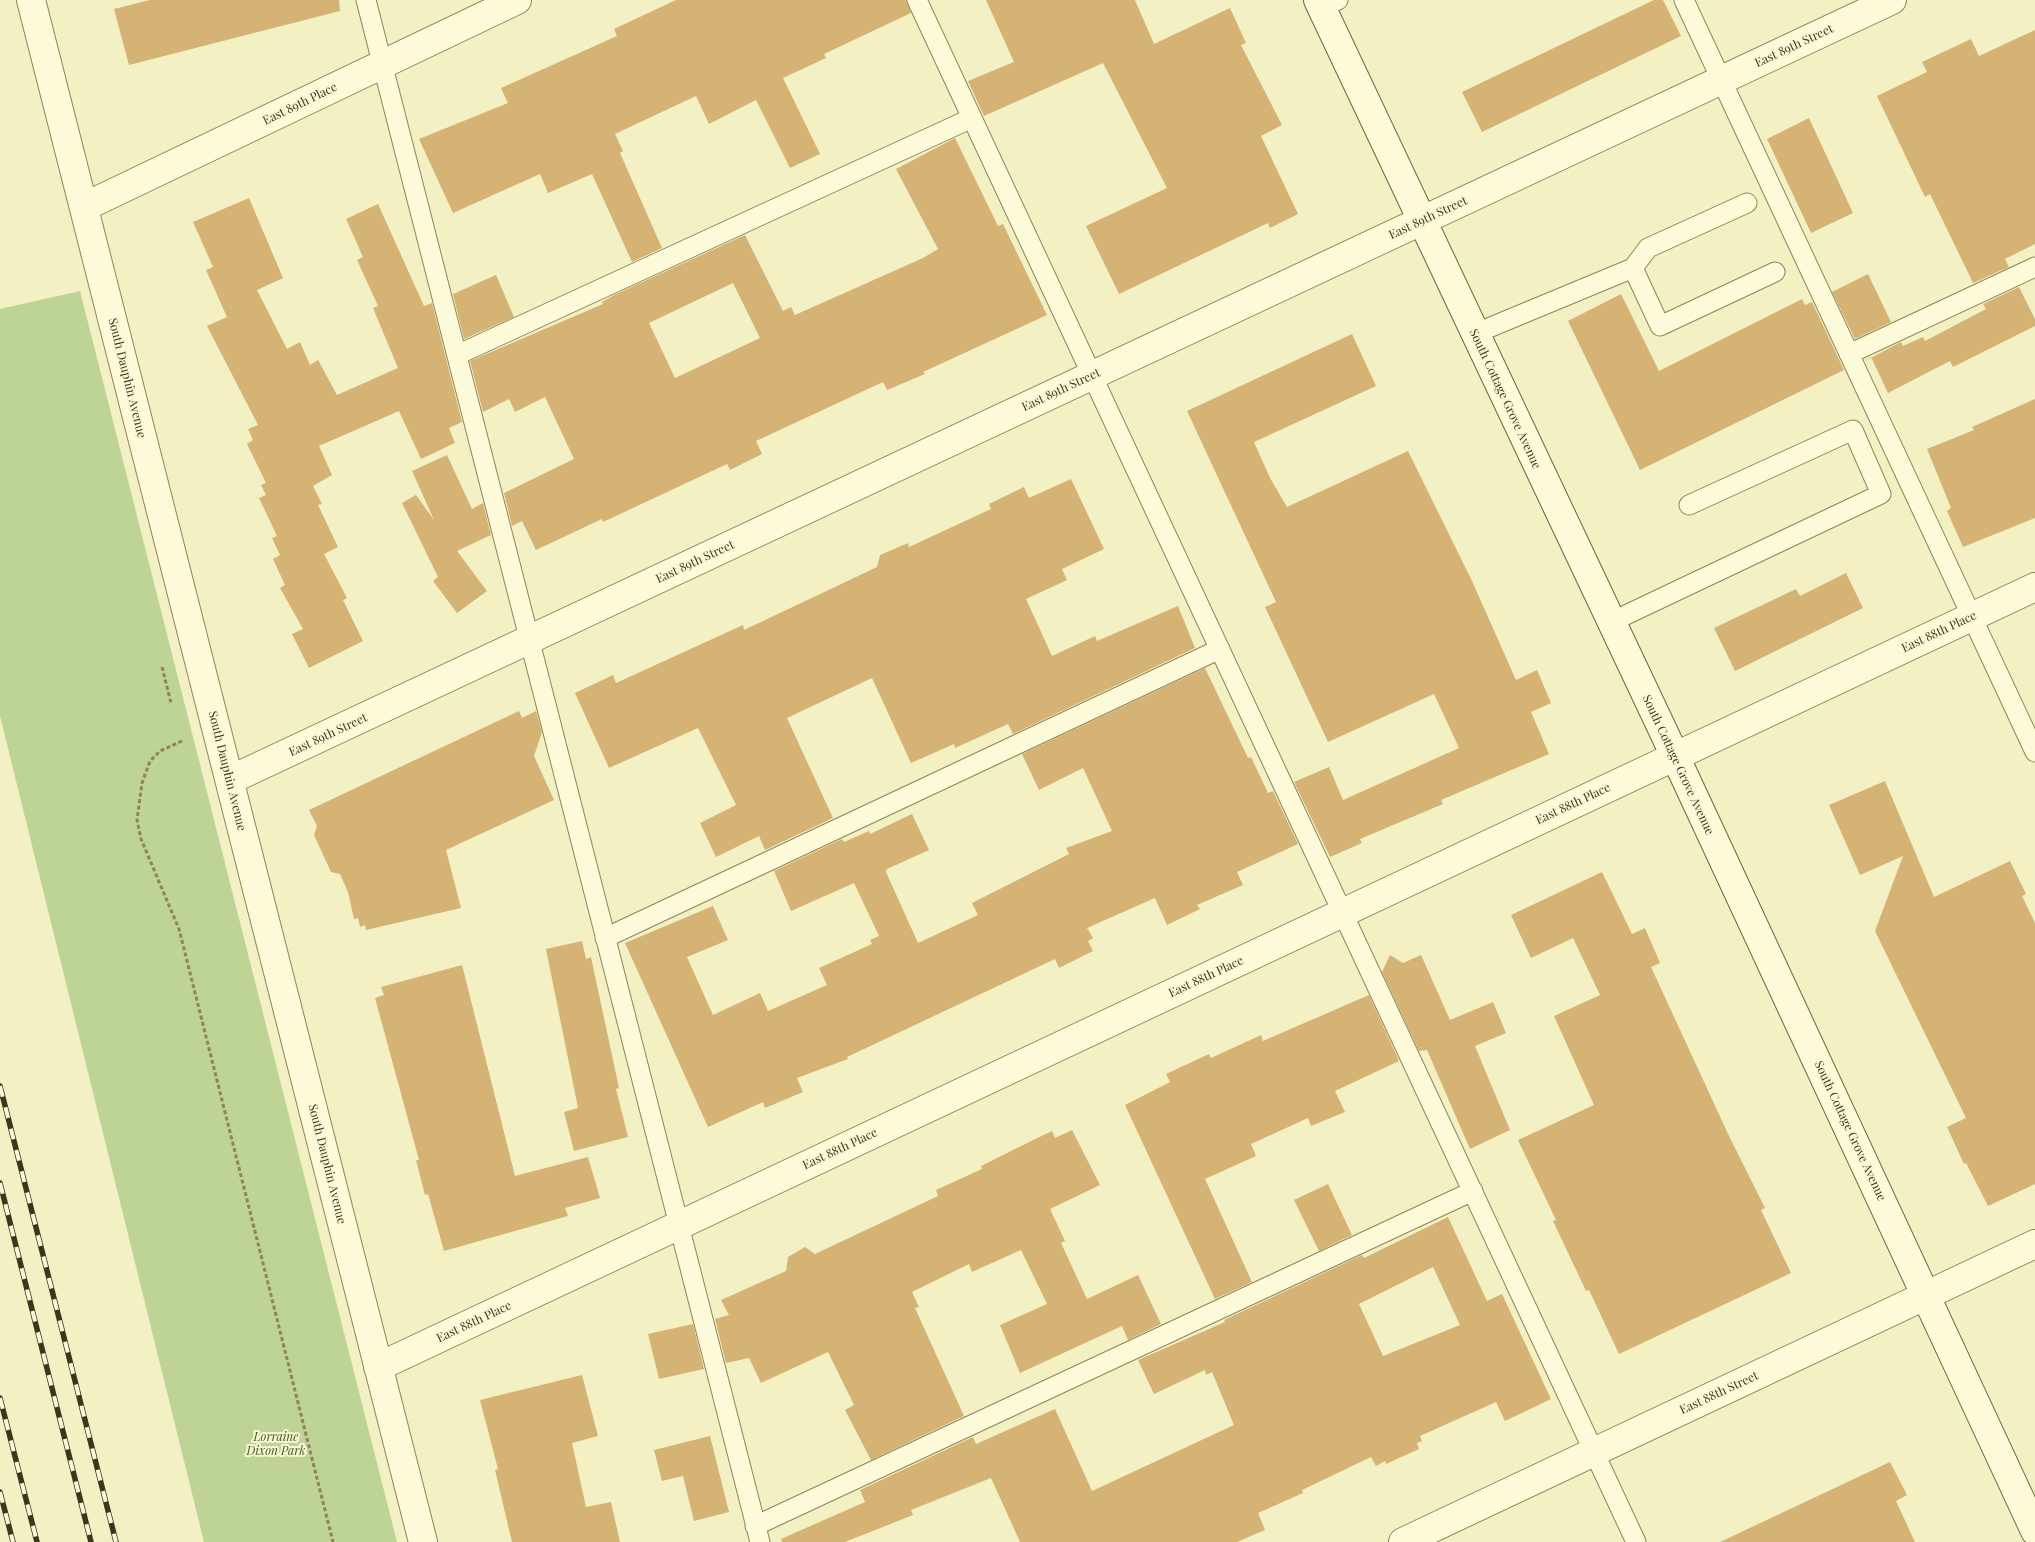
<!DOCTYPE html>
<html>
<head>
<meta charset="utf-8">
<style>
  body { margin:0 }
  canvas { display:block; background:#f3f0c4 }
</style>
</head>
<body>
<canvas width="2035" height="1542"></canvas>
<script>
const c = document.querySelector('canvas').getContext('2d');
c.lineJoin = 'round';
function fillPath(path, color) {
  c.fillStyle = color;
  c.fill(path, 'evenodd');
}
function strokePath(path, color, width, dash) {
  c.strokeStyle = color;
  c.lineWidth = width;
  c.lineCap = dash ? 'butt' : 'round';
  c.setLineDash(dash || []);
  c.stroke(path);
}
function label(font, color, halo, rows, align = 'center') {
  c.font = font + ' "Playfair Display",serif';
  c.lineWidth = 4;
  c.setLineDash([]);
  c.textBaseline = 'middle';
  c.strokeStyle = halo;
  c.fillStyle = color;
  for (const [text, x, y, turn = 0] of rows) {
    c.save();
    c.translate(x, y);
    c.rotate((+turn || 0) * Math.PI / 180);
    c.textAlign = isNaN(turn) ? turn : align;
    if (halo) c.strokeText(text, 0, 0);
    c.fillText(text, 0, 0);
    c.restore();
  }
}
fillPath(new Path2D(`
  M 80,291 L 397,1542 L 204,1542 L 0,716 L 0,309 Z`), '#bed396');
fillPath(new Path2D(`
  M 150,0 L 339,0 L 340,11 L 129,65 L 114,9 Z
  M 676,0 L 906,0 L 911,13 L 824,54 L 826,58 L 783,78 L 820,154 L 790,168 L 756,100 L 709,124 L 696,96 L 615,134 L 623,151 L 620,153 L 662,248 L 632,262 L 592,174 L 548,193 L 540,174 L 453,213 L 419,139 L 508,103 L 501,88 L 617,36 L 614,29 Z
  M 986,0 L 1135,0 L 1154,44 L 1230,8 L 1246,43 L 1241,45 L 1282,125 L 1261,136 L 1298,214 L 1270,228 L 1268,223 L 1119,294 L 1086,226 L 1167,188 L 1103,63 L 984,116 L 968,81 L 1014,62 Z
  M 1654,0 L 1663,0 L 1681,36 L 1482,132 L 1462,92 Z
  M 2035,30 L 2035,244 L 2005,259 L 2009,267 L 1973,283 L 1930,194 L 1925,197 L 1877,96 L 1927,72 L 1922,62 L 1971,39 L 1979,56 Z
  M 1809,118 L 1853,213 L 1811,233 L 1767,139 Z
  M 955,138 L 998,226 L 1003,224 L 1047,315 L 923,372 L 925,374 L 887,390 L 883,382 L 756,441 L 762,454 L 730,470 L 727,464 L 603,522 L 602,519 L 536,550 L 522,521 L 512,526 L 504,493 L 574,459 L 545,397 L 515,412 L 509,399 L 483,412 L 470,361 L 603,304 L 602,302 L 614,295 L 745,235 L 783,311 L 791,307 L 795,315 L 923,258 L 938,249 L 896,169 ZM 733,283 L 760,338 L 675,378 L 649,323 Z
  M 249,198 L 283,278 L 257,290 L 287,349 L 300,342 L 310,365 L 318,360 L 337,395 L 398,368 L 373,308 L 378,306 L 357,260 L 363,257 L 346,219 L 378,204 L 424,306 L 432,303 L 462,422 L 449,428 L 455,443 L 421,459 L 399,411 L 319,446 L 332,475 L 313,486 L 322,504 L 318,505 L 338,547 L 324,554 L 347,598 L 343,600 L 363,641 L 309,668 L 292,634 L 303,629 L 280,588 L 285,585 L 273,559 L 280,555 L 272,538 L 277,536 L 259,498 L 266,495 L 261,485 L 266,483 L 247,444 L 253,440 L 248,429 L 258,425 L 207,326 L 227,317 L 206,270 L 213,267 L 193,222 Z
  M 1868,274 L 1891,322 L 1855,339 L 1832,292 Z
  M 496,275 L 514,317 L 464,339 L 453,294 Z
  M 2019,287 L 2035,319 L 2035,326 L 1953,367 L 1950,361 L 1888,393 L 1871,357 L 1865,361 L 1901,342 L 1903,346 L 1923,337 L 1925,341 L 1986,309 L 1983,304 Z
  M 1621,294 L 1659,371 L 1802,299 L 1805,305 L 1812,302 L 1844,370 L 1640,470 L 1568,321 Z
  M 1352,334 L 1376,386 L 1254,442 L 1270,478 L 1287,507 L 1408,451 L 1472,581 L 1516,680 L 1537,670 L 1551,703 L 1531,712 L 1549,754 L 1441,800 L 1443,804 L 1360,839 L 1362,843 L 1330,857 L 1294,782 L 1329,767 L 1343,800 L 1459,748 L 1434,694 L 1328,742 L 1265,607 L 1276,602 L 1187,411 Z
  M 2035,399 L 2035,518 L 1963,547 L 1947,511 L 1951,508 L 1927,449 L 1974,430 L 1972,427 Z
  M 447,455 L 472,509 L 483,503 L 491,535 L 457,551 L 487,591 L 457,613 L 433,581 L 438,577 L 402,503 L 416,495 L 434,520 L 412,471 Z
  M 1071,479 L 1104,549 L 1062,569 L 1067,580 L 1026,599 L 1052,656 L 1095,636 L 1097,641 L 1178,606 L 1195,648 L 1013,734 L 1008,724 L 955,748 L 954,744 L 911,763 L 872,678 L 787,718 L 833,818 L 765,850 L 759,836 L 716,857 L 700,823 L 736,805 L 698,728 L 609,768 L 575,693 L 613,675 L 616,683 L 743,625 L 744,630 L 877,567 L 880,555 L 908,543 L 909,547 L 991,509 L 989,504 L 1024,487 L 1029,498 Z
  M 1846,573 L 1863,608 L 1735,671 L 1714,628 L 1796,589 L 1800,596 Z
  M 1205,668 L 1248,758 L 1251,757 L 1268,793 L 1273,791 L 1298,844 L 1237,872 L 1243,885 L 1197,905 L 1200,909 L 1167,925 L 1155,898 L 1087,928 L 1093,938 L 1088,941 L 1093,951 L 1059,968 L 1055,959 L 847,1057 L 848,1059 L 797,1078 L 803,1092 L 765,1108 L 763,1102 L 708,1127 L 625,943 L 713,906 L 728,940 L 687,957 L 713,1015 L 760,993 L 768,1011 L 827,985 L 819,968 L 872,944 L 870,940 L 879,936 L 854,883 L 791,911 L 774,871 L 842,839 L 844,842 L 869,831 L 870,834 L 912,814 L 929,850 L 887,869 L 886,872 L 918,943 L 978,915 L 972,903 L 1069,854 L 1066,848 L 1112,831 L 1083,768 L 1039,790 L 1022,754 Z
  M 519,711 L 522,718 L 536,711 L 542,732 L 534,756 L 554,800 L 446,850 L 461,908 L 366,930 L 365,925 L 360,927 L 358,918 L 354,919 L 348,892 L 340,874 L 331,872 L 314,835 L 317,826 L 309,810 Z
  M 1885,781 L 1934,897 L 2010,861 L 2026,894 L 2022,896 L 2035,923 L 2035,1184 L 1988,1206 L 1966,1163 L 1964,1164 L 1947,1127 L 1966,1118 L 1875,931 L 1903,856 L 1860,875 L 1829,805 Z
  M 1602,872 L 1632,934 L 1645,928 L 1660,963 L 1651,967 L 1729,1136 L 1765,1208 L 1761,1210 L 1791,1273 L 1619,1354 L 1589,1290 L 1586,1291 L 1553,1221 L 1556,1220 L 1518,1140 L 1594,1105 L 1554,1016 L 1600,995 L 1573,938 L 1531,958 L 1511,915 Z
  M 582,941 L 586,959 L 591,957 L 619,1088 L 616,1089 L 628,1137 L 574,1151 L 564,1112 L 578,1108 L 546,949 Z
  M 1390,955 L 1403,963 L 1421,955 L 1450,1020 L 1493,1002 L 1506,1033 L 1475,1046 L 1510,1130 L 1470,1149 L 1427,1050 L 1419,1051 L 1382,972 Z
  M 462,965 L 515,1176 L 588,1157 L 600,1198 L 565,1208 L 568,1216 L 444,1251 L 428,1194 L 425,1195 L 416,1160 L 419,1160 L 375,998 L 384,995 L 381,987 Z
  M 1369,995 L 1399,1061 L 1335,1091 L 1345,1112 L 1311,1126 L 1308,1118 L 1251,1144 L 1256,1156 L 1205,1179 L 1252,1282 L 1215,1299 L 1125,1105 L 1170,1082 L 1166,1074 L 1209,1054 L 1211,1058 L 1261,1035 L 1263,1041 Z
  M 1072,1130 L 1100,1185 L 1050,1209 L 1065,1241 L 1061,1243 L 1087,1299 L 1138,1275 L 1161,1324 L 1128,1340 L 1122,1326 L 1020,1373 L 1000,1325 L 1047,1304 L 1021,1250 L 972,1272 L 969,1264 L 912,1292 L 919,1307 L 915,1308 L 964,1416 L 871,1460 L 845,1410 L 854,1405 L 828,1352 L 761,1383 L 749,1358 L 726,1363 L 715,1319 L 729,1315 L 721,1300 L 786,1271 L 788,1257 L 805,1247 L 815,1254 L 938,1196 L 936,1190 L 982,1169 L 981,1166 L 1025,1144 L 1052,1131 L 1055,1138 Z
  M 1328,1184 L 1352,1235 L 1319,1251 L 1294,1200 Z
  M 1448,1217 L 1487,1301 L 1502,1294 L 1551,1399 L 1505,1421 L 1496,1402 L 1420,1436 L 1422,1441 L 1417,1443 L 1419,1449 L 1386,1464 L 1385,1461 L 1376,1466 L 1371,1457 L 1302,1490 L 1303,1493 L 1258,1513 L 1265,1530 L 1237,1542 L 1020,1542 L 991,1478 L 911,1510 L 913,1515 L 845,1542 L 782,1542 L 781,1539 L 865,1502 L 860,1490 L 973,1437 L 976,1444 L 1055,1409 L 1092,1491 L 1234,1425 L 1212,1372 L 1206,1375 L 1205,1370 L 1154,1394 L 1138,1360 L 1225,1322 L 1224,1320 L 1362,1255 L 1364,1258 ZM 1433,1267 L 1460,1325 L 1383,1356 L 1359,1304 Z
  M 693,1324 L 704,1369 L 659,1379 L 648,1334 Z
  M 582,1375 L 598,1436 L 572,1443 L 586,1507 L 611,1502 L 620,1542 L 512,1542 L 495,1470 L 498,1469 L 480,1400 Z
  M 710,1436 L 729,1512 L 694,1521 L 683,1476 L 662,1481 L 654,1450 Z
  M 1890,1462 L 1907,1495 L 1896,1501 L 1915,1542 L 1720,1542 Z`), '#d5b375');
const service = new Path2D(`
  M 366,0 L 760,1542
  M 917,0 L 1636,1542
  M 1684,0 L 2035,752
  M 1321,7 L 1338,0
  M 1633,268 L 1660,326 L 1775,272
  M 1474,334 L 1633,268 L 1648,248 L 1747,203
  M 1849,354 L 2035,267
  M 457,355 L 972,118
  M 1611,622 L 1881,494 L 1853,430 L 1689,505
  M 605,938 L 1220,649
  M 755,1526 L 1473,1191`);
const minor = new Path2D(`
  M 31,0 L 423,1542
  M 84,207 L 517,0
  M 230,780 L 1892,0
  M 378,1367 L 2035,587
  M 1403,1542 L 2035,1244`);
const secondary = new Path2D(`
  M 1318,0 L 1675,756 L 2035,1531`);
strokePath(service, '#908357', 21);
strokePath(minor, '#908357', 30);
strokePath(secondary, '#72633b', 30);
strokePath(new Path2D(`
  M 162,667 L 171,703
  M 182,741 L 160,751 L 150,761 L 142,783 L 137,820 L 141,839 L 179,929 L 333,1542`), '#908357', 3, [4, 2.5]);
strokePath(service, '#fcfad8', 19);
strokePath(minor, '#fcfad8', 28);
strokePath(secondary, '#fcfad8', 28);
const rail = new Path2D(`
  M 0,1086 L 116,1542
  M 0,1183 L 91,1542
  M 0,1398 L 37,1542
  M 0,1492 L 13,1542`);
strokePath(rail, '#3e351d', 5.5);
strokePath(rail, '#f9f7d4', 4, [11]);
label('12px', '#3e351d', '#f9f7d4', [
  ["East 89th Street",1794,46,-25],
  ["East 89th Place",300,104,-26],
  ["East 89th Street",1428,218,-25],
  ["South Dauphin Avenue",127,378,76],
  ["East 89th Street",1061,390,-25],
  ["South Cottage Grove Avenue",1505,399,65],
  ["East 89th Street",695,562,-25],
  ["East 88th Place",1939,632,-25],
  ["East 89th Street",328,735,-25],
  ["South Cottage Grove Avenue",1678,765,65],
  ["South Dauphin Avenue",227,771,76],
  ["East 88th Place",1573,804,-25],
  ["East 88th Place",1206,977,-25],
  ["South Cottage Grove Avenue",1850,1131,65],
  ["East 88th Place",840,1149,-25],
  ["South Dauphin Avenue",327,1164,76],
  ["East 88th Place",474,1322,-25],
  ["East 88th Street",1719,1393,-25]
]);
label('italic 12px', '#415d21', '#f9f7d4', [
  ["Lorraine",276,1437],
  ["Dixon Park",276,1451]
]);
</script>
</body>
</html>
